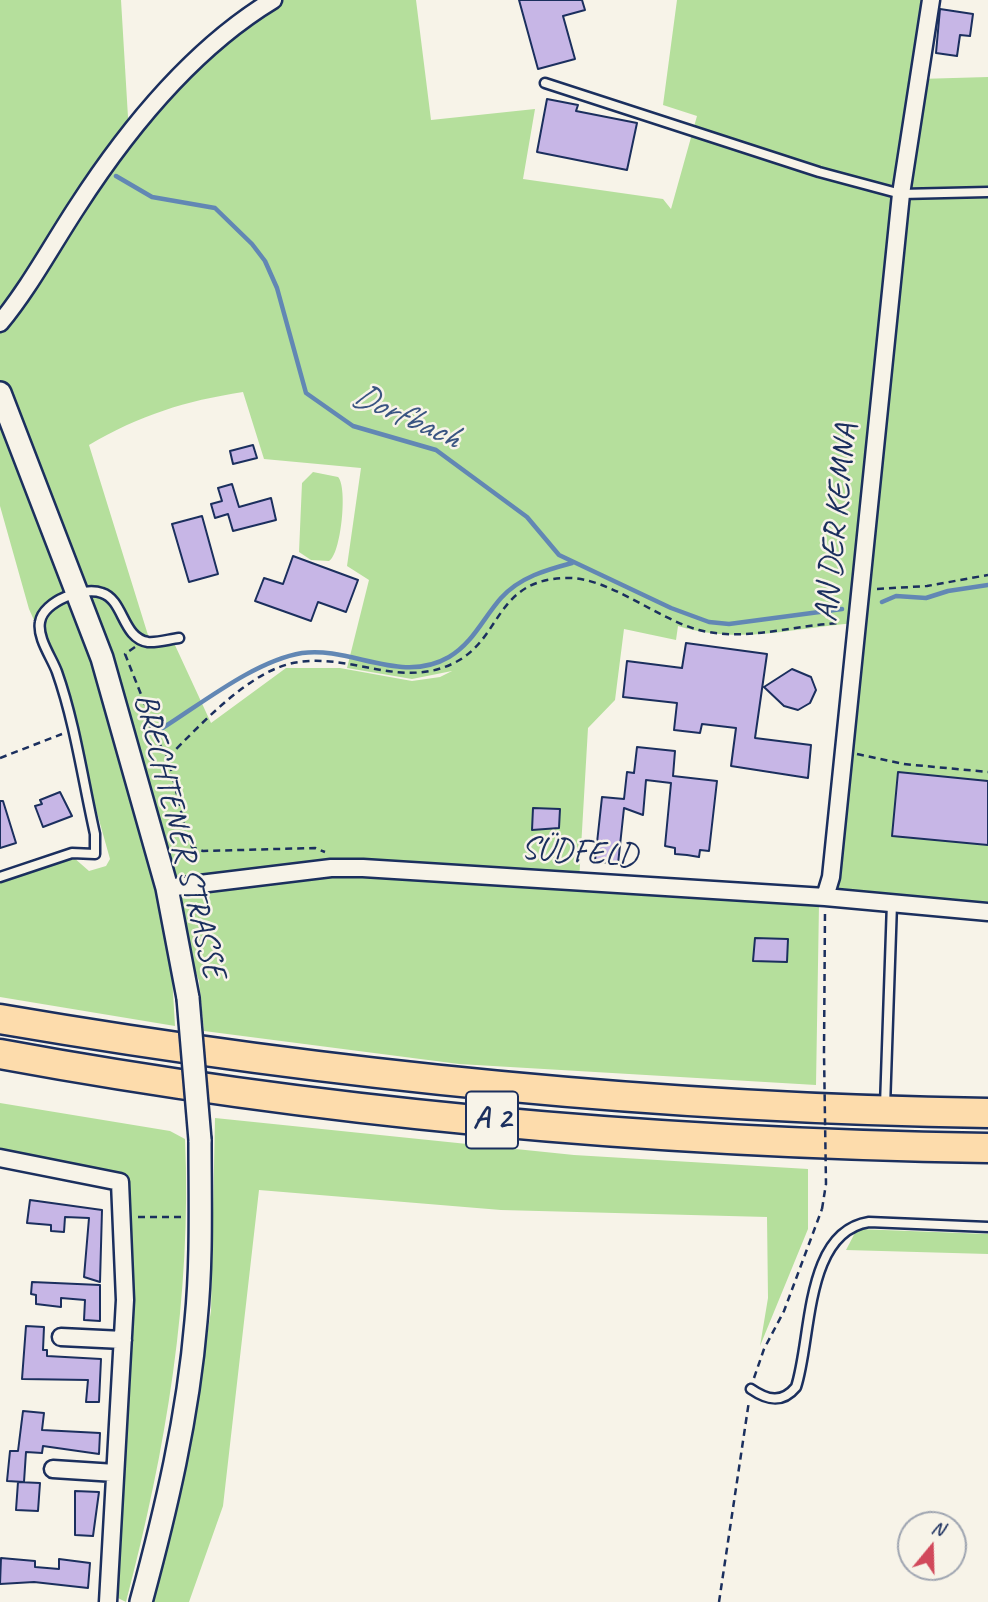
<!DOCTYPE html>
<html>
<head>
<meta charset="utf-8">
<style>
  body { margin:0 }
  #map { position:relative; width:988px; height:1602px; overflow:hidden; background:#f7f3e8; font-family:Caveat,sans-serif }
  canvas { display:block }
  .north { position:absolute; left:897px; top:1511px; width:70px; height:70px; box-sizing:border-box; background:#f7f3e8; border:2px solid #9fa5b1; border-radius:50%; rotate:19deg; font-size:19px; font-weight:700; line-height:28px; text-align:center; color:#1b2f5e }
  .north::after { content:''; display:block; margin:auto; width:24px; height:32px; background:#d1495b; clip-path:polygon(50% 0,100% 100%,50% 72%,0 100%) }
</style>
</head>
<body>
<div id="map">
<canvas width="988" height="1602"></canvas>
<div class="north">N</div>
</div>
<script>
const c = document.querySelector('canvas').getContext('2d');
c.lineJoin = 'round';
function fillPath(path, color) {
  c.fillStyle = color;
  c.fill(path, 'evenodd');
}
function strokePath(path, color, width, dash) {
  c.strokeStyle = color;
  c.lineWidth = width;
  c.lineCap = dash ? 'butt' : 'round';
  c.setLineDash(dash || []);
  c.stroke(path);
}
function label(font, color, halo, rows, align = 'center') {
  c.font = font + ' Caveat,sans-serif';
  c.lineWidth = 5;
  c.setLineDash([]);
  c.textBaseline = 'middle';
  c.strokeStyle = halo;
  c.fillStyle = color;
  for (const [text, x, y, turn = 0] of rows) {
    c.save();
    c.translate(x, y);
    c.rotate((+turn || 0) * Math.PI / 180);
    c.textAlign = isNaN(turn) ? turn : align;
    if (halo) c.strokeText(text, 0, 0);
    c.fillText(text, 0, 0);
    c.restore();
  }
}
fillPath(new Path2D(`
  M 0,0 L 121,0 L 129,134 L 174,82 L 273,0 L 416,0 L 431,120 L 535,109 L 523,179 L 663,199 L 671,209 L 697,116 L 663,105 L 677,0 L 931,0 L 919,79 L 988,77 L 988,905 L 816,889 L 828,867 L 855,623 C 793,628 739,645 678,626 L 676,640 L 624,629 L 615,700 L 588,728 L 579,882 L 342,860 L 182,885 L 330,873 L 819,904 L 816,1085 L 459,1064 L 204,1031 L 199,981 L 167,891 L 175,1026 L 0,997 L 0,881 L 73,857 L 89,871 L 106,866 L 110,859 L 58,674 L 29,609 L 0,506 ZM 243,392 L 264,459 L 361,468 L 347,566 L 369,580 L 347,668 L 412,679 L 452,671 L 440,677 L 412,681 L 340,668 L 286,668 L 211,723 L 174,643 L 152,648 L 89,445 C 140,415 185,401 243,392 Z
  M 313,472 L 338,477 C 348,487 341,555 329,561 L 311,560 L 299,552 L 302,483 Z
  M 0,1103 L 170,1131 L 185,1139 C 192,1296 166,1450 126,1602 L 108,1593 L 115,1473 L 120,1182 L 0,1158 Z
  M 215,1118 L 574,1155 L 808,1169 L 808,1229 L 760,1346 L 768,1298 L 767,1217 L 501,1210 L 259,1190 L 223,1506 L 189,1602 L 151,1602 L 185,1467 L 211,1311 Z
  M 857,1229 L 988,1234 L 988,1254 L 846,1250 Z`), '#b5df9c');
strokePath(new Path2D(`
  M 116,176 L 152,197 L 215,208 L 252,244 L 265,261 L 277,288 L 306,393 L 353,426 L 436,450 L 527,517 L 559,555 L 671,608 L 709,622 L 729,624 L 842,609
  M 882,602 L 896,596 L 926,598 L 948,591 L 988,585
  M 158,731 C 200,705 254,661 302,653 C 351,646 401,685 449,657 C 473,643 484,617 501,598 C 520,577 546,570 572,563`), '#6287b4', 4.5);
const building = new Path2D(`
  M 519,0 L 582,0 L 585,10 L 563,16 L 575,59 L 538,69 Z
  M 940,9 L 973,14 L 970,36 L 960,35 L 957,56 L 936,53 Z
  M 547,99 L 578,105 L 576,111 L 637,123 L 627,170 L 537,152 Z
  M 253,445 L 257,458 L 233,464 L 230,451 Z
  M 232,484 L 239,507 L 271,498 L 276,520 L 233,531 L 228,514 L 215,518 L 211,504 L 222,501 L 218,488 Z
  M 202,516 L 218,574 L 189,582 L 172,524 Z
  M 293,556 L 358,580 L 346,612 L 318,602 L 311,621 L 255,601 L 264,578 L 283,584 Z
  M 686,643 L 767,654 L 755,738 L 811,745 L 808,778 L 731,766 L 736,728 L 702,724 L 700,733 L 674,730 L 677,703 L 623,697 L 627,661 L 682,668 Z
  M 792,669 L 811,677 L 816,690 L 810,703 L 798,710 L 784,706 L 764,687 Z
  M 637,747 L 675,751 L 673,776 L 717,781 L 709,851 L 700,850 L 699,857 L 687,855 L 675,854 L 675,848 L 665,846 L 671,783 L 646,780 L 643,815 L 624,808 L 618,864 L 595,861 L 602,797 L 624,799 L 627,772 L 634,773 Z
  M 898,772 L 988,781 L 988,845 L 892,836 Z
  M 60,792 L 72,816 L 43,827 L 35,806 L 42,804 L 40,800 Z
  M 0,801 L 3,801 L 16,843 L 0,848 Z
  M 533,808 L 560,809 L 559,828 L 532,830 Z
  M 755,938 L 788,939 L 787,962 L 753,961 Z
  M 30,1200 L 102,1210 L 100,1282 L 84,1277 L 89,1218 L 65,1217 L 64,1232 L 51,1231 L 51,1225 L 27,1223 Z
  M 32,1282 L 100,1285 L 100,1321 L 84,1320 L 85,1300 L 61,1298 L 61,1307 L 36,1304 L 36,1295 L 31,1294 Z
  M 26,1326 L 44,1327 L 43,1350 L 47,1350 L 47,1356 L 101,1359 L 99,1402 L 86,1402 L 88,1380 L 22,1379 Z
  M 23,1411 L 44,1413 L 42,1430 L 100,1433 L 99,1454 L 43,1446 L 42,1453 L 26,1452 L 24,1482 L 7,1481 L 10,1451 L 18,1451 Z
  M 18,1482 L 40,1483 L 38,1511 L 16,1510 Z
  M 75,1491 L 99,1492 L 93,1536 L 75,1535 Z
  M 1,1558 L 35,1561 L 35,1567 L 59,1569 L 59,1559 L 90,1563 L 88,1588 L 34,1582 L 0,1584 Z`);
fillPath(building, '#c7b6e6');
strokePath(building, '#1b2f5e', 2);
const lane = new Path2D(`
  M 545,83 L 819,172 L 901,194 L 988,192
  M 0,877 L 72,853 L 95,854 L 95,834 C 83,781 75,723 57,672 C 52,658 37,638 40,622 C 43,601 84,586 102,593 C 124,600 122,638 148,642 C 157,643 170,639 179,638
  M 885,1106 L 892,903
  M 751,1389 C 767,1400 782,1404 796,1387 C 812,1339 804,1232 869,1222 L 988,1227`);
const street = new Path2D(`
  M 0,323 C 29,288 52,245 77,207 C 128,128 192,49 273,0
  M 167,888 L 331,868 L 363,868 L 825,897 L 988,912
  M 825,897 L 831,877 L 901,194 L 931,0
  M 0,1158 L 120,1182 L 125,1300 L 108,1602
  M 61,1337 L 123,1340
  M 53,1469 L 115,1473`);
const secondary = new Path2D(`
  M 0,393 L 102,658 L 167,888 L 188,998
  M 141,1602 C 166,1510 188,1417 196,1321 C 202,1261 200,1201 200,1140`);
const highway = new Path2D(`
  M 0,1019 C 327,1075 656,1108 988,1113
  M 0,1054 C 325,1114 658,1143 988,1148`);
strokePath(lane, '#1b2f5e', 13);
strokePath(street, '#1b2f5e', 21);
strokePath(secondary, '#1b2f5e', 26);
strokePath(highway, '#1b2f5e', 33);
strokePath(new Path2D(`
  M 877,589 L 927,586 L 988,575
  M 135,647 L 125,654 L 146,707 L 152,733 L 168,757 L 187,836 L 192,847 L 203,851 L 315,848 L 325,852
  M 857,754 L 904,764 L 988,772
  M 168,757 C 201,725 251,668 299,662 C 352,654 402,689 454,663 C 503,639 494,579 567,578 C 609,577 657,619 699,630 C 745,642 794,625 840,623
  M 0,758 L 62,734
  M 824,1053 L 825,911
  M 138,1217 L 184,1217
  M 754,1378 L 764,1349 L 784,1311 L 822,1209
  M 719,1602 L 749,1401`), '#1b2f5e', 2.5, [7, 5]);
strokePath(lane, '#f7f3e8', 8);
strokePath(street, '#f7f3e8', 16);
strokePath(secondary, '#f7f3e8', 21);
strokePath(highway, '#fddcac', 28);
const secondaryBridge = new Path2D(`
  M 188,998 L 200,1140`);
strokePath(secondaryBridge, '#1b2f5e', 26, []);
strokePath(new Path2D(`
  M 822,1209 L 826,1184 L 824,1053`), '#1b2f5e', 2.5, [7, 5]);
strokePath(secondaryBridge, '#f7f3e8', 21);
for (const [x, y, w] of [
  [492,1120,52]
]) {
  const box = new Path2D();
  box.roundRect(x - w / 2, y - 28.5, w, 57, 5);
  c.fillStyle = '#f7f3e8';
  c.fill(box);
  strokePath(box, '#1b2f5e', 2);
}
label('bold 32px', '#1b2f5e', null, [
  ["A 2",492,1120]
]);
label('33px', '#1b2f5e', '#f7f3e8', [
  ["AN DER KEMNA",837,523,-84],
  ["BRECHTENER STRASSE",179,836,76],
  ["SÜDFELD",579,853,4]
]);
label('italic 35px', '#395482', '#f7f3e8', [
  ["Dorfbach",406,417,24]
]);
</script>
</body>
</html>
